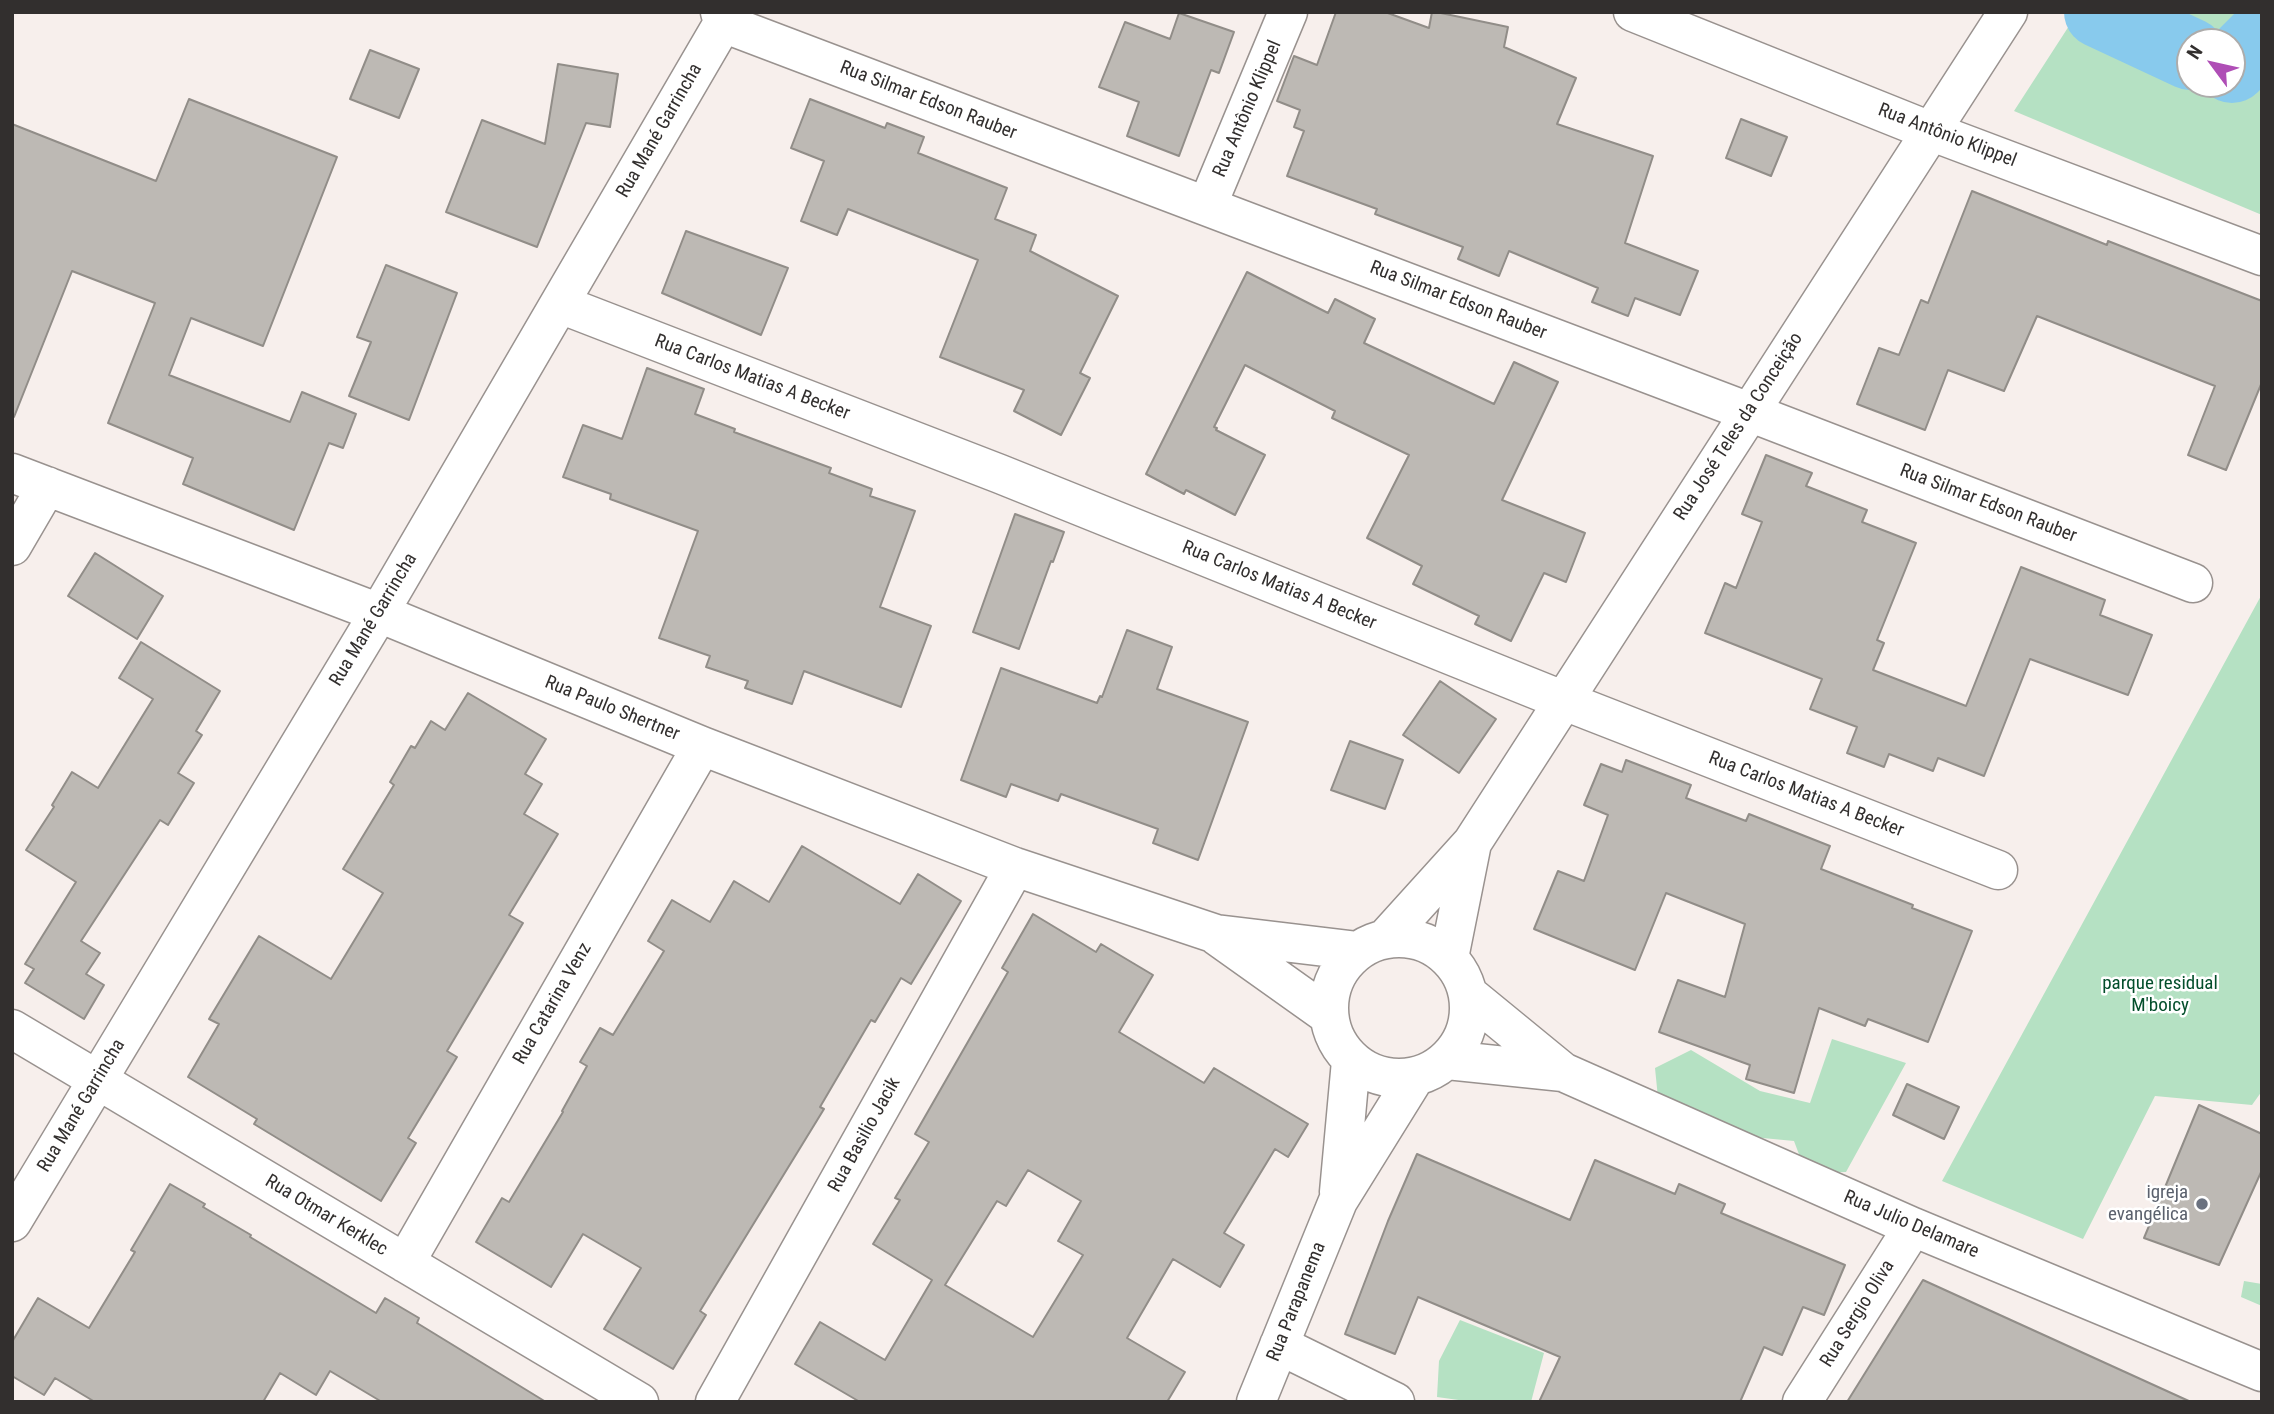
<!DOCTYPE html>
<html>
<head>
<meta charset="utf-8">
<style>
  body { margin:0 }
  #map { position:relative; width:2274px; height:1414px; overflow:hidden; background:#f7efec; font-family:"Roboto Condensed",sans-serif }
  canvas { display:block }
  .frame { position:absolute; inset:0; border:14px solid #322f2e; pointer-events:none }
  .north { position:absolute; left:2176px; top:28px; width:70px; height:70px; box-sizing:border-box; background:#fff; border:2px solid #adacab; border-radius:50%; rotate:303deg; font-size:19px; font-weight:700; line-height:28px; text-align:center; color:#322f2e }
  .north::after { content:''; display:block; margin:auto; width:24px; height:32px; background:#af4eb6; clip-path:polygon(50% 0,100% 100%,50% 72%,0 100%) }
</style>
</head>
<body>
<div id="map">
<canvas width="2274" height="1414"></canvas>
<div class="frame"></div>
<div class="north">N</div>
</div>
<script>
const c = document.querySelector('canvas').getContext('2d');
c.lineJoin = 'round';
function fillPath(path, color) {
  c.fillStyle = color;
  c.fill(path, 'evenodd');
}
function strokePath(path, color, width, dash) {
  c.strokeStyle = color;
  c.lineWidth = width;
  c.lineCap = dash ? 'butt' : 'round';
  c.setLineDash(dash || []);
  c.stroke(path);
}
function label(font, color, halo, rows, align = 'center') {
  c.font = font + ' "Roboto Condensed",sans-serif';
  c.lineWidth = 5;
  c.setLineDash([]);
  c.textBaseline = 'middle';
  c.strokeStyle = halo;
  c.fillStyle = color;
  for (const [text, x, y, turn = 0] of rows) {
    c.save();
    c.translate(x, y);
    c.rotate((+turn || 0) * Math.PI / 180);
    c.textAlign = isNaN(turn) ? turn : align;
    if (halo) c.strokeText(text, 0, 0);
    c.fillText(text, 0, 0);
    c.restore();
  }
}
fillPath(new Path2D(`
  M 2078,12 L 2262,12 L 2262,215 L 2014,111 ZM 2190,42 L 2232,42 L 2232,84 L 2190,84 Z
  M 2262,594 L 2262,1091 L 2252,1105 L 2155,1096 L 2083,1239 L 1942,1181 Z
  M 1832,1039 L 1906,1063 L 1846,1172 L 1806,1173 L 1794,1141 L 1721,1134 L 1658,1098 L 1655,1068 L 1691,1050 L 1760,1091 L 1810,1103 Z
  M 2244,1281 L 2262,1284 L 2262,1306 L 2241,1297 Z
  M 1460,1320 L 1544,1353 L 1531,1402 L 1473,1402 L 1437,1397 L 1439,1361 Z`), '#b5e1c3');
strokePath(new Path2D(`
  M 2100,12 L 2190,54
  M 2232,67 L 2262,37`), '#88caed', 72);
const building = new Path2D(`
  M 1336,12 L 1385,12 L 1429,28 L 1432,12 L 1436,12 L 1508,27 L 1504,47 L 1576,78 L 1557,124 L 1653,156 L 1625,243 L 1698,271 L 1680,315 L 1635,298 L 1628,316 L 1592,302 L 1598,288 L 1509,251 L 1499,276 L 1458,259 L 1463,247 L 1375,214 L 1377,209 L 1287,176 L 1304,131 L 1294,127 L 1300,110 L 1277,101 L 1294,56 L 1317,65 Z
  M 1179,13 L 1234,32 L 1219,73 L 1211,70 L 1179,156 L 1127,136 L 1139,102 L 1099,87 L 1125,22 L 1170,39 Z
  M 370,50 L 419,69 L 399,118 L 350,99 Z
  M 558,64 L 618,74 L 610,127 L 586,123 L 537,247 L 446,212 L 482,120 L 545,144 Z
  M 189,99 L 337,157 L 263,346 L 191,318 L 169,375 L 290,422 L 302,392 L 356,414 L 343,448 L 329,443 L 294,530 L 183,484 L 193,458 L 108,423 L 155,303 L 72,271 L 14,417 L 12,417 L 12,124 L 156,181 Z
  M 810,99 L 885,128 L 887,123 L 924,137 L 918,153 L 1007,188 L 995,219 L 1036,235 L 1030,251 L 1118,296 L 1080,373 L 1090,378 L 1061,435 L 1014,411 L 1024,390 L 940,357 L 978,260 L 848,209 L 837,235 L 801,221 L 824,161 L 791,148 Z
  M 1741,119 L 1787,137 L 1771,176 L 1726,158 Z
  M 1972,191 L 2107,245 L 2108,241 L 2262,301 L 2262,382 L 2226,470 L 2188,455 L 2215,386 L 2037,316 L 2004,391 L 1948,370 L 1925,430 L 1857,404 L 1879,348 L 1899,355 L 1921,300 L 1928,303 Z
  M 686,231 L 788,268 L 761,335 L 662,293 Z
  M 386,265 L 457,293 L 409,420 L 349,396 L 371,342 L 357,337 Z
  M 1247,272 L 1328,313 L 1335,299 L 1375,319 L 1364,343 L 1494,404 L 1514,362 L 1558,382 L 1502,500 L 1585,533 L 1566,582 L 1544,573 L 1511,641 L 1475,624 L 1479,616 L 1413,584 L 1422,566 L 1367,538 L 1409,455 L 1332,418 L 1335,411 L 1245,365 L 1214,427 L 1217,428 L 1216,430 L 1265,455 L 1235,515 L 1186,490 L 1184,494 L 1146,474 Z
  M 647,368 L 704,389 L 695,414 L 735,429 L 734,432 L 831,468 L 829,473 L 872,489 L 870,496 L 915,511 L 880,607 L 931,626 L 901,707 L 804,671 L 792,704 L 745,688 L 748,681 L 706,667 L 710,656 L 659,638 L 698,531 L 610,499 L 611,494 L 563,477 L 583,425 L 622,439 Z
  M 1766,455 L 1812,473 L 1806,486 L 1867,510 L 1862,522 L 1916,543 L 1877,640 L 1884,643 L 1873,670 L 1966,706 L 2021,567 L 2105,600 L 2100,615 L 2152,635 L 2128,695 L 2030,659 L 1984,776 L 1938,758 L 1933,771 L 1889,754 L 1884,767 L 1847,753 L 1857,727 L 1810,709 L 1822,679 L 1705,633 L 1725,583 L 1736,588 L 1762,522 L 1742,514 Z
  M 1015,514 L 1064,532 L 1053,562 L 1051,561 L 1019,649 L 973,632 Z
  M 95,553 L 163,596 L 137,639 L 68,596 Z
  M 1127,630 L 1172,647 L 1157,689 L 1248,722 L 1198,860 L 1153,843 L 1158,829 L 1061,794 L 1058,801 L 1011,784 L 1006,797 L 961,780 L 1001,668 L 1097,703 L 1100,696 L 1102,697 Z
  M 141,642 L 220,691 L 196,731 L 202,735 L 178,773 L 194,783 L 168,825 L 160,820 L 81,941 L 100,953 L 86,974 L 104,985 L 84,1019 L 25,983 L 34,969 L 25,964 L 76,882 L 26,850 L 54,807 L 52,805 L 72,772 L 98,788 L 153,699 L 119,678 Z
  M 1440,681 L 1496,719 L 1459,773 L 1403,735 Z
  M 468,693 L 546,739 L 525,774 L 542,784 L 524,814 L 558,834 L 509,915 L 523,923 L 447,1051 L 457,1057 L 408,1138 L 416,1143 L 381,1201 L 254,1124 L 257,1119 L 188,1077 L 219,1024 L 209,1019 L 259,936 L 331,979 L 383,893 L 343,869 L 394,785 L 390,782 L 411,746 L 415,748 L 431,721 L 445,730 Z
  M 1350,741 L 1403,760 L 1385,809 L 1331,790 Z
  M 1626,760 L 1691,785 L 1686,798 L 1746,821 L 1749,814 L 1830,846 L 1821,869 L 1913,905 L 1912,908 L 1972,931 L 1928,1042 L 1868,1019 L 1865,1026 L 1819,1008 L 1794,1093 L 1746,1079 L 1750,1065 L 1659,1032 L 1678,980 L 1725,997 L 1745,924 L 1666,893 L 1635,970 L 1534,929 L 1558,871 L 1584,881 L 1608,815 L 1584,805 L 1601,764 L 1622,772 Z
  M 802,846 L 900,904 L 918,874 L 961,901 L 911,984 L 901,978 L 875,1022 L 871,1020 L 820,1107 L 824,1109 L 700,1311 L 706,1315 L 673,1369 L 604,1329 L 641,1268 L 583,1234 L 551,1287 L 476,1242 L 502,1198 L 509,1202 L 563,1112 L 562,1111 L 587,1066 L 580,1062 L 600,1028 L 613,1035 L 664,951 L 648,941 L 672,900 L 710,922 L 734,881 L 769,902 Z
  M 1033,914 L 1096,952 L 1101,944 L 1153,975 L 1119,1032 L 1204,1083 L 1214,1068 L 1308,1124 L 1288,1157 L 1275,1149 L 1224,1233 L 1244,1245 L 1220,1287 L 1173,1259 L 1127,1338 L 1185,1372 L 1167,1402 L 860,1402 L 795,1364 L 820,1322 L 885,1360 L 932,1280 L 873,1244 L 900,1200 L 895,1198 L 929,1142 L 915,1134 L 1008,972 L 1002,968 ZM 1028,1170 L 1081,1201 L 1058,1241 L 1083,1255 L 1033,1337 L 945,1285 L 997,1201 L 1006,1206 Z
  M 1907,1084 L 1959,1107 L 1944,1139 L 1893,1115 Z
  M 2199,1105 L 2262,1134 L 2262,1170 L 2219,1265 L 2144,1238 Z
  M 1417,1154 L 1570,1220 L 1595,1160 L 1675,1194 L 1679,1184 L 1725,1204 L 1721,1213 L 1845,1265 L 1824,1315 L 1803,1307 L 1782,1355 L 1764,1347 L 1740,1402 L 1539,1402 L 1560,1357 L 1418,1297 L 1395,1354 L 1345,1334 L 1388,1221 Z
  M 170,1184 L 205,1204 L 203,1207 L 251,1235 L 250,1237 L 376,1313 L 385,1298 L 419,1318 L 417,1323 L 546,1402 L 382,1402 L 330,1371 L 316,1395 L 280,1373 L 263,1402 L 95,1402 L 55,1378 L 44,1395 L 12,1376 L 12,1342 L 38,1298 L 89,1328 L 135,1252 L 131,1250 Z
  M 1923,1280 L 2191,1402 L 1847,1402 Z`);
fillPath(building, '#bdb9b4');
strokePath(building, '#918d88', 2);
const minor = new Path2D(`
  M 1633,12 L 1930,131 L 2262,256
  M 723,23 L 1749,412 L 2193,583
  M 1207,206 L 1288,12
  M 560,304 L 1000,474 L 1562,700 L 1998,870
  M 12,473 L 379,613 L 702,746 L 1015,867 L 1216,934 L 1358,951
  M 12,546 L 47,486
  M 1217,936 L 1328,1015
  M1329 1008a70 70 0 1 1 140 0a70 70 0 1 1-140 0Z
  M 1386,938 L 1472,843 L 2008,12
  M 1449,958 L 1472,843
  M 1469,995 L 1563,1072 L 1913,1227 L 2262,1372
  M 12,1029 L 639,1402
  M 1447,1060 L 1563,1072
  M 1339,1192 L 1351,1061
  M 12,1222 L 379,613 L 723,23 L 720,12
  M 405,1263 L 702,746
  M 1279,1345 L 1395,1402
  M 715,1402 L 1015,867
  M 1256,1402 L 1338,1201 L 1415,1077
  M 1802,1402 L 1913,1227`);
strokePath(minor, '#99928f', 41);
strokePath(minor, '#fff', 38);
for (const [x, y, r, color] of [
  [2202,1204,7,"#6b7280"]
]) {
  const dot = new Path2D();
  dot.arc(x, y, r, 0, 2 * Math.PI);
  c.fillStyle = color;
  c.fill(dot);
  strokePath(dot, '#fff', 2.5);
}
label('19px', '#322f2e', '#fff', [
  ["Rua Silmar Edson Rauber",928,101,21],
  ["Rua Antônio Klippel",1248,109,-67],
  ["Rua Mané Garrincha",660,131,-60],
  ["Rua Antônio Klippel",1947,136,21],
  ["Rua Silmar Edson Rauber",1458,301,21],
  ["Rua Carlos Matias A Becker",752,378,21],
  ["Rua José Teles da Conceição",1739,427,-57],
  ["Rua Silmar Edson Rauber",1988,504,21],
  ["Rua Carlos Matias A Becker",1279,586,22],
  ["Rua Mané Garrincha",374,620,-59],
  ["Rua Paulo Shertner",612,709,22],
  ["Rua Carlos Matias A Becker",1806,795,21],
  ["Rua Catarina Venz",553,1004,-60],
  ["Rua Mané Garrincha",82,1106,-59],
  ["Rua Basilio Jacik",865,1135,-61],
  ["Rua Otmar Kerklec",326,1216,31],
  ["Rua Julio Delamare",1911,1225,23],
  ["Rua Parapanema",1297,1302,-68],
  ["Rua Sergio Oliva",1858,1314,-58]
]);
label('19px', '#034e2b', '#fff', [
  ["parque residual",2160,984],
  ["M'boicy",2160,1006]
]);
label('19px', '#5b616d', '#fff', [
  ["igreja",2188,1193],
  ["evangélica",2188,1215]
], 'right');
</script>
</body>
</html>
